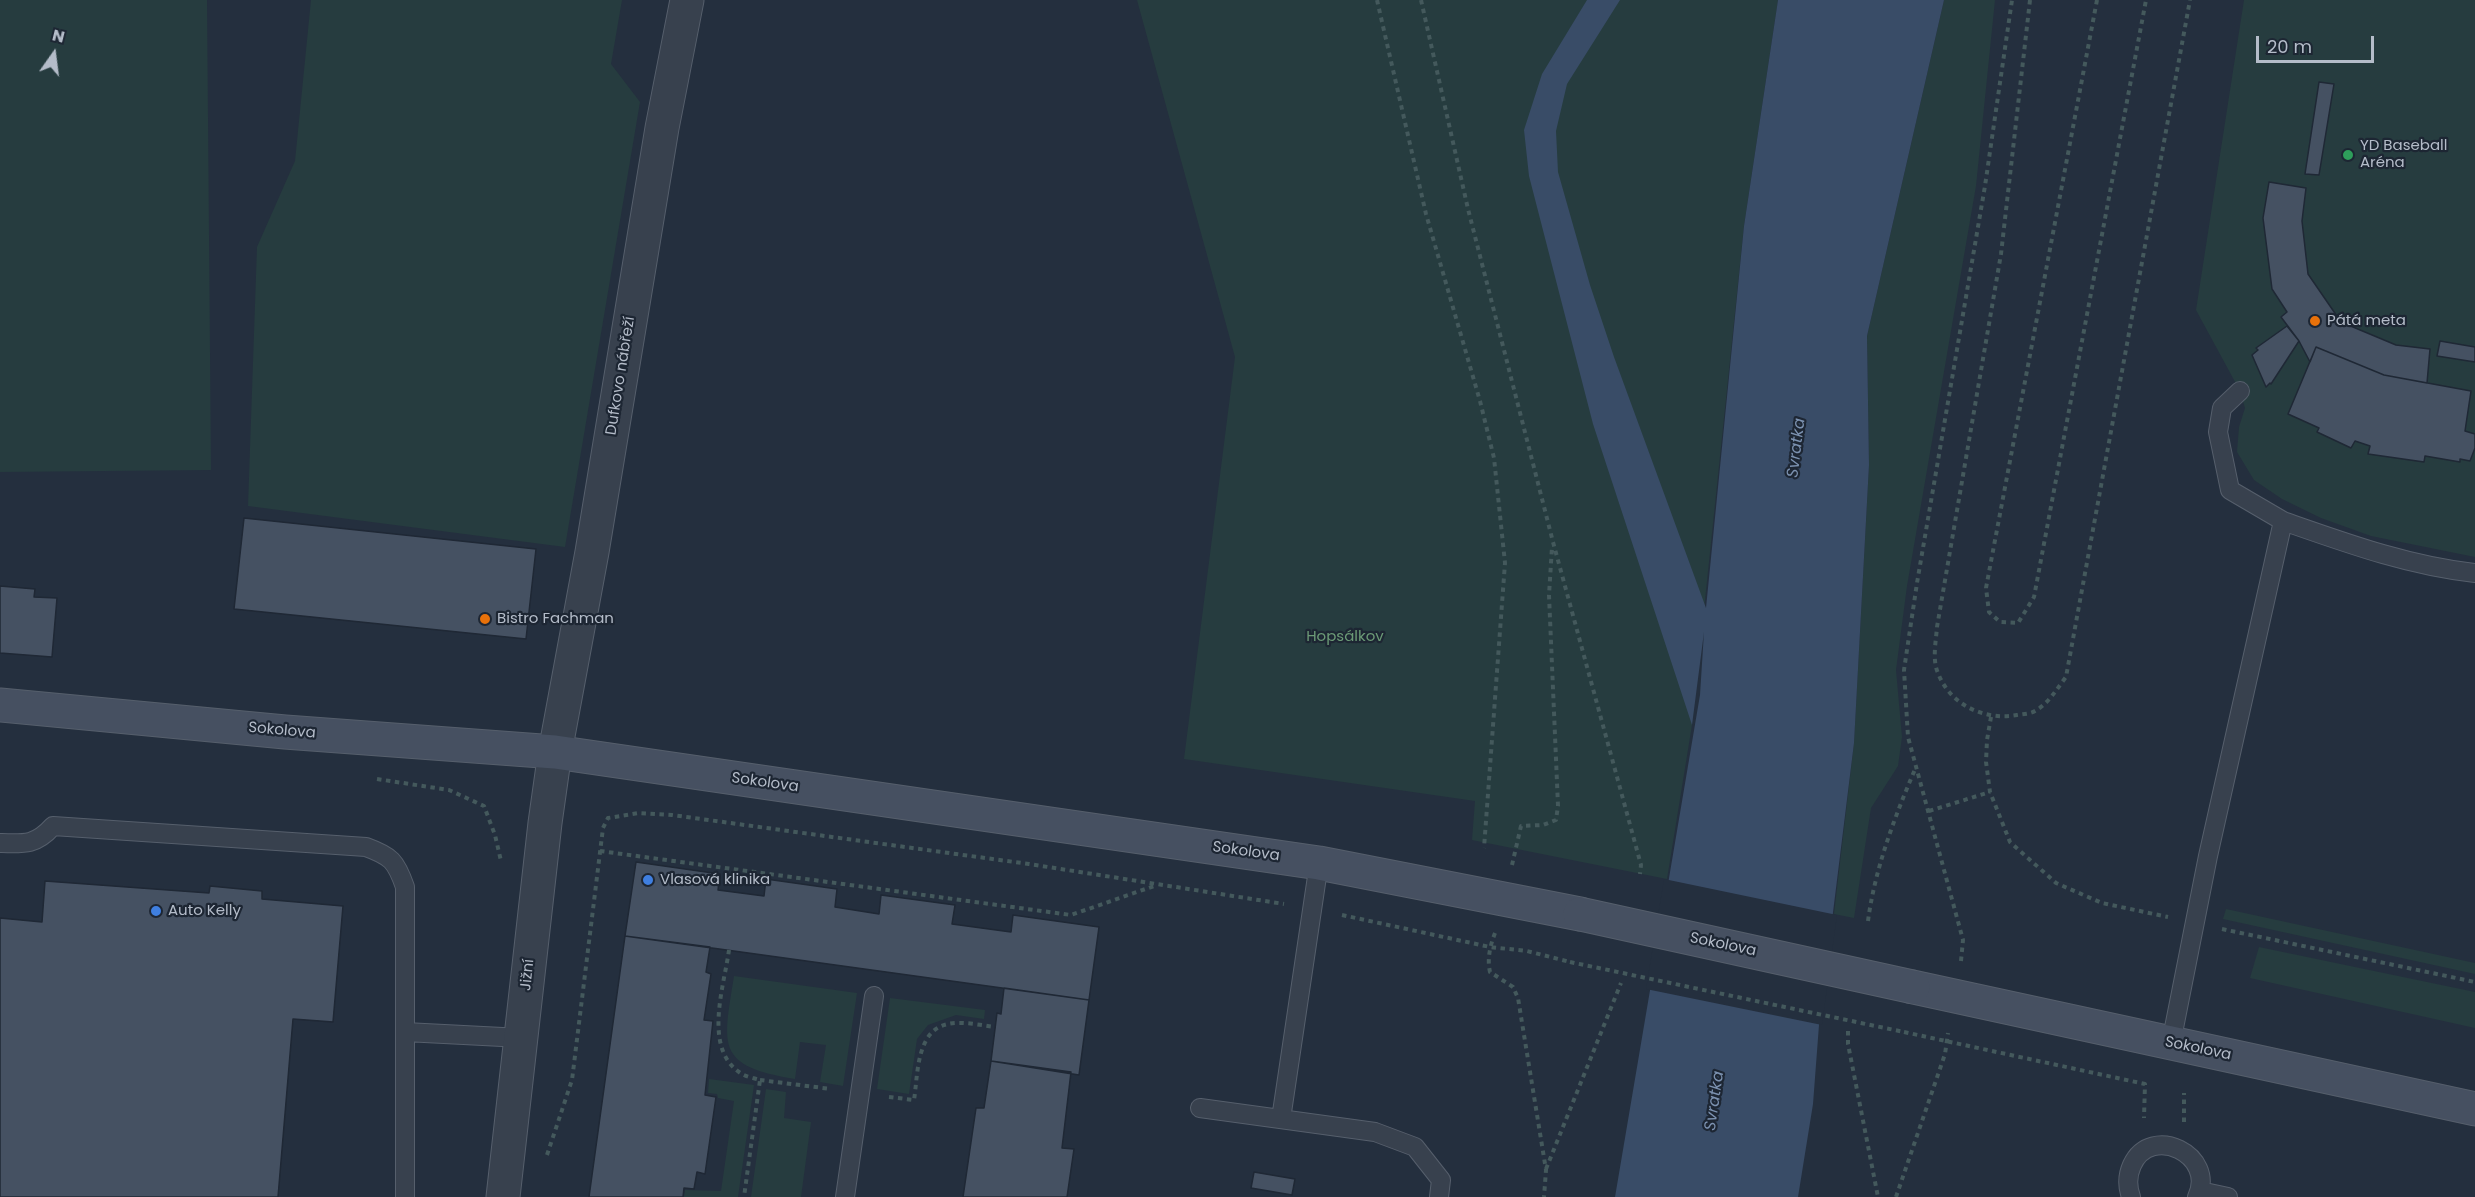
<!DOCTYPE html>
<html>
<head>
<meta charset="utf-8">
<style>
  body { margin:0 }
  #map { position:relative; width:2475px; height:1197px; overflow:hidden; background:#242f3e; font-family:Poppins,sans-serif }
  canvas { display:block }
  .north { position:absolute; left:24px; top:24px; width:60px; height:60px; -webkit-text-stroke:4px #1d2633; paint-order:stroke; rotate:14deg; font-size:16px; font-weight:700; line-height:24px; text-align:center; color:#b4bcc9 }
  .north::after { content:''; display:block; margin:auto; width:21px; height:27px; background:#b4bcc9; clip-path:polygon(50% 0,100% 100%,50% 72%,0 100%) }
  .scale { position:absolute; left:2256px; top:36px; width:118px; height:27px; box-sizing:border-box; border:3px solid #b4bcc9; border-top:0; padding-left:8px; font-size:18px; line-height:21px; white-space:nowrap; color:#b4bcc9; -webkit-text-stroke:4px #1d2633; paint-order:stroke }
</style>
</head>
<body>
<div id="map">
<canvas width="2475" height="1197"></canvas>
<div class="north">N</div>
<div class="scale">20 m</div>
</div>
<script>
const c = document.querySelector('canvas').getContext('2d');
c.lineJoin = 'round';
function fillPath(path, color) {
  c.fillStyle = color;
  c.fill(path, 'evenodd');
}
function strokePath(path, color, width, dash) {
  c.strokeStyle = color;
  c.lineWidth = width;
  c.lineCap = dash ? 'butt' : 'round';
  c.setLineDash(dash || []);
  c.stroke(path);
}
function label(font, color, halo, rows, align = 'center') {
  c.font = font + ' Poppins,sans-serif';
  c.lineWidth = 4.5;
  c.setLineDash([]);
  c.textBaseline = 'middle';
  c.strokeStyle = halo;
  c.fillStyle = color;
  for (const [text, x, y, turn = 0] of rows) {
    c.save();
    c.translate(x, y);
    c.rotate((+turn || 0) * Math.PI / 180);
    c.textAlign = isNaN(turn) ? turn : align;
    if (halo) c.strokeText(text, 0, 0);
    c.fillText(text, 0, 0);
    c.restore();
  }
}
fillPath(new Path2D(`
  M 0,0 L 207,0 L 211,470 L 0,472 Z
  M 311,0 L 622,0 L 611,64 L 640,102 L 565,547 L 248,506 L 257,247 L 295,161 Z
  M 1137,0 L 1778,0 L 1744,226 L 1692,725 L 1667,879 L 1472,840 L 1475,801 L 1184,759 L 1235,357 Z
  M 1944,0 L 1995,0 L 1976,186 L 1907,586 L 1896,670 L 1902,737 L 1898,766 L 1871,808 L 1854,918 L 1834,914 L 1854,743 L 1869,465 L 1867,336 Z
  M 2244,0 L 2475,0 L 2475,557 L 2371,536 L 2321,518 L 2282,499 L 2254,480 L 2237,452 L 2239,427 L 2245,408 L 2240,391 L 2196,310 Z
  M 2226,909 L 2475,963 L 2475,974 L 2223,919 Z
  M 2259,947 L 2475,992 L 2475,1028 L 2250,978 Z
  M 734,976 L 857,993 L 843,1086 L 820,1082 L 826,1045 L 800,1042 L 795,1079 C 715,1066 723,1046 734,976 Z
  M 890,998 L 985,1010 L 984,1019 L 956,1015 L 928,1025 L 917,1039 L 909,1094 L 877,1089 Z
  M 709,1079 L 754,1085 L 738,1197 L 684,1197 L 685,1190 L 721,1191 L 734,1101 L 718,1098 L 717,1094 L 708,1093 Z
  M 766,1089 L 786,1092 L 784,1118 L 811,1122 L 801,1197 L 751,1197 Z`), '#263c3f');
fillPath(new Path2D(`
  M 1587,0 L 1620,0 L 1567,84 L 1556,131 L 1558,172 L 1590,285 L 1614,357 L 1706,608 L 1744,226 L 1778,0 L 1944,0 L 1867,336 L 1869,465 L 1854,743 L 1819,1025 L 1813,1104 L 1798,1197 L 1615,1197 L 1700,695 L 1704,632 L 1692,725 L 1593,424 L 1529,176 L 1524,130 L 1542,74 Z`), '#394c67');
fillPath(new Path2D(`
  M 1664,879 L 1837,915 L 1822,1025 L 1646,989 Z`), '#242f3e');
const building = new Path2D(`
  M 2319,82 L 2334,84 L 2319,175 L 2305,174 Z
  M 2269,182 L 2306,188 L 2302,221 L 2308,274 L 2341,322 L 2396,345 L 2430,349 L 2427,383 L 2384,375 L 2316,347 L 2310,362 L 2299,341 L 2281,317 L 2287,312 L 2272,289 L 2263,218 Z
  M 2287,326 L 2299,341 L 2271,384 L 2270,383 L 2266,387 L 2252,355 L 2258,350 L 2256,348 Z
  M 2440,341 L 2475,347 L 2475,362 L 2437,356 Z
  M 2316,347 L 2384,375 L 2471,391 L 2465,431 L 2475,434 L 2475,448 L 2470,461 L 2460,459 L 2460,462 L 2425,456 L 2424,462 L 2368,454 L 2370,446 L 2355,441 L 2351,448 L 2317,432 L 2319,428 L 2288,414 Z
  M 244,518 L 536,549 L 526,639 L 234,609 Z
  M 0,586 L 35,589 L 34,597 L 57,598 L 52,657 L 0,653 Z
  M 636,862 L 720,874 L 718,890 L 764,896 L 766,879 L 837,889 L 835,907 L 879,914 L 881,895 L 955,905 L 952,924 L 1011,932 L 1013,915 L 1099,927 L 1089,1000 L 625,936 Z
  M 45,881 L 209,893 L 210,886 L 262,891 L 262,899 L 343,906 L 333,1022 L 293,1019 L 278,1197 L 0,1197 L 0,918 L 42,922 Z
  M 625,936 L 710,947 L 706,972 L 711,974 L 704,1020 L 713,1021 L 705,1095 L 716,1097 L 705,1174 L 697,1172 L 694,1189 L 684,1188 L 683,1197 L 589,1197 Z
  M 1004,988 L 1089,1000 L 1079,1075 L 991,1061 L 997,1013 L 1001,1014 Z
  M 991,1061 L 1071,1072 L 1062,1148 L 1074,1149 L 1067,1197 L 963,1197 L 976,1108 L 984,1108 Z
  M 1254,1172 L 1295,1179 L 1292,1195 L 1251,1188 Z`);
fillPath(building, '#455162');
strokePath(building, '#1f2835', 1.5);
const lane = new Path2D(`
  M 2283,521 C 2346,543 2409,566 2475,573
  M 0,843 C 25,844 36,845 53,826 L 366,847 C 391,856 396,861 405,887 L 405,1197
  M 405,1032 L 522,1038
  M 2171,1043 L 2208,856 L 2283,521 L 2230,490 L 2218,432 L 2222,408 L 2240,391
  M 1200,1108 L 1375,1132 L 1415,1147 L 1441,1180 L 1439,1197
  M 1281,1119 L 1319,863
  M 2200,1191 L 2228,1197
  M 845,1197 L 874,996
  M 2131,1197 C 2127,1186 2127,1176 2132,1165 C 2151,1123 2217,1155 2197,1197`);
const street = new Path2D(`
  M 503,1197 L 545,823 L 555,752 L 592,552 L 662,128 L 687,0`);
const secondary = new Path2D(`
  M 0,705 L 285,732 L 555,752 L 1319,863 L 1580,914
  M 1913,987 L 2475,1109`);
strokePath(lane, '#565f6c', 20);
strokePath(street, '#565f6c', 35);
strokePath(secondary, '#565f6c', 35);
strokePath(new Path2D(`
  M 1377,0 L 1426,214 L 1480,401 L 1494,458 L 1505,563 L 1484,848
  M 1421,0 L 1468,209 L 1553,542 L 1641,865 L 1640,874
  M 2030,0 L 2001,254 L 1937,627 C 1936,641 1932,660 1938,673 C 1950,705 1985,721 2017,715 C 2023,714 2030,714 2035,711 C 2049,703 2056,690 2066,677 L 2190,0
  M 2097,0 L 1986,588 L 1989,612 L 2000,622 L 2018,623 L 2034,597 L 2146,0
  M 1991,717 L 1987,740 L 1986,762 L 1990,792 L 2010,842 L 2056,883 L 2102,903 L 2168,917
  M 377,779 L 449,790 L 484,806 L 495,835 L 501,861
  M 1929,811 L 1990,792
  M 600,851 L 1071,915 L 1157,885
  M 1512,865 L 1521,826 L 1543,825 L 1556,820 L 1558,806 L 1549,595 L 1552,547
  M 1342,915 L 1490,947 L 1527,951 L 1570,962
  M 1868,921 C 1875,868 1895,816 1916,767
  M 2222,929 L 2475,982
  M 1495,933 C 1490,946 1487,959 1490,972 L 1513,987 L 1518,998 L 1546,1170 L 1544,1197
  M 729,950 C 724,987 702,1050 742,1074 C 747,1077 754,1078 760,1080 L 744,1197
  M 1961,961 L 1963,940 L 1908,737 L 1904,670 L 1917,583 L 1985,186 L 2012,0
  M 1848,1031 L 1848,1044 L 1878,1197
  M 1904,1032 L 2145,1084 L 2144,1118
  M 760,1080 L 831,1089
  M 889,1097 L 914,1100 C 918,1075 916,1030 948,1024 C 962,1021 980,1025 995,1027
  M 2184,1122 L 2184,1093
  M 547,1155 L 572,1080 L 603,828 L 608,818 L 639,813 L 672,815 L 1029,864 L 1284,904
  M 1546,1169 L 1621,983
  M 1896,1197 L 1945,1054 L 1948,1033`), '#44595c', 4, [4.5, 4.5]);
strokePath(lane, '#38414e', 18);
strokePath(street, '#38414e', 33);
strokePath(secondary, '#465061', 33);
const secondaryBridge = new Path2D(`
  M 1580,914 L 1913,987`);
strokePath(secondaryBridge, '#565f6c', 35, []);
strokePath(new Path2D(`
  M 1570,962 L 1904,1032`), '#44595c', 4, [4.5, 4.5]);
strokePath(secondaryBridge, '#465061', 33);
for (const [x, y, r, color] of [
  [2348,155,6,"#2e9e5b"],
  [2315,321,6,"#e8710a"],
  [485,619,6,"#e8710a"],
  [648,880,6,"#3f7fe0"],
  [156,911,6,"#3f7fe0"]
]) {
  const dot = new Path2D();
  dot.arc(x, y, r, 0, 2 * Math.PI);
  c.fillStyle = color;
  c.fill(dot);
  strokePath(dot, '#1d2633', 2);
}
label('15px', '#b4bcc9', '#1d2633', [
  ["YD Baseball",2360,146],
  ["Aréna",2360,163],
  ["Pátá meta",2327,321],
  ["Bistro Fachman",497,619],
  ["Vlasová klinika",660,880],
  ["Auto Kelly",168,911]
], 'left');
label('15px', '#b4bcc9', '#1d2633', [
  ["Dufkovo nábřeží",621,376,-81],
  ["Sokolova",282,731,5],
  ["Sokolova",765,783,8],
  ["Sokolova",1246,852,8],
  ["Sokolova",1723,945,12],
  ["Jižní",528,975,-84],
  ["Sokolova",2198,1049,12]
]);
label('15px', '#6b9a76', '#1d2633', [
  ["Hopsálkov",1345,637]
]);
label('italic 16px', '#7c92b1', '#1d2633', [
  ["Svratka",1797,448,-83],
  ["Svratka",1715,1101,-82]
]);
</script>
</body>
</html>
